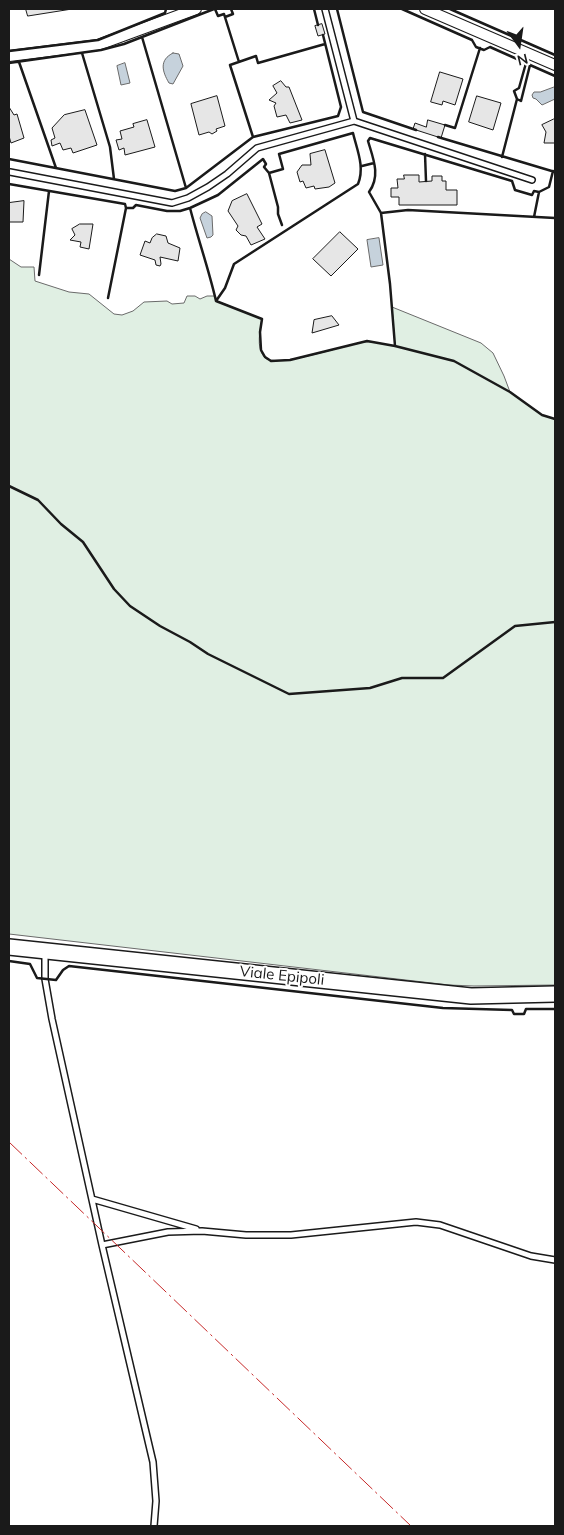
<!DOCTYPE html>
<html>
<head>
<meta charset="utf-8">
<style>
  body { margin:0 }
  #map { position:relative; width:564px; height:1535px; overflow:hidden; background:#fff; font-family:Mulish,sans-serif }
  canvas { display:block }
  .frame { position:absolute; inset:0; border:10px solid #1a1a1a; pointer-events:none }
  .north { position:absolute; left:494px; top:20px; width:50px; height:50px; -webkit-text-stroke:4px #fff; paint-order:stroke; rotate:166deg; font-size:14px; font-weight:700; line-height:20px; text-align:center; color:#1a1a1a }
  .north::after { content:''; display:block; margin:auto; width:18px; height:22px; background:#1a1a1a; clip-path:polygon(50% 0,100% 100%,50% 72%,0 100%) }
</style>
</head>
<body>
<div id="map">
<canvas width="564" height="1535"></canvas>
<div class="frame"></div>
<div class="north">N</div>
</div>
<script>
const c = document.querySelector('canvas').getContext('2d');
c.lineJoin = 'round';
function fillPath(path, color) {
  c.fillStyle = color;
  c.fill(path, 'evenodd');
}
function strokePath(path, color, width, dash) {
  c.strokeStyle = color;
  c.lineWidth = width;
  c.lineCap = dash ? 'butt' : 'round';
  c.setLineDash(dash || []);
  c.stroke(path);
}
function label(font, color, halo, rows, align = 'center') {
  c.font = font + ' Mulish,sans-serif';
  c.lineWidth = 4;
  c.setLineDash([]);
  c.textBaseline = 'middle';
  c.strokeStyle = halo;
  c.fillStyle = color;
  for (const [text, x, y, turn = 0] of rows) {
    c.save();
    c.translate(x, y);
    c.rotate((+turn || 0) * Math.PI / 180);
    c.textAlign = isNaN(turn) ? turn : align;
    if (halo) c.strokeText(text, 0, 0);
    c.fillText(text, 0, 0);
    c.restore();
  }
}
const green = new Path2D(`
  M 9,259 L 21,267 L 34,267 L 35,281 L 69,292 L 89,294 L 114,314 L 122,315 L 133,311 L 144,302 L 167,301 L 172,304 L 184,303 L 187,296 L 195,296 L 200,299 L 207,296 L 215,296 L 217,301 L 262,319 C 260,330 256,347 264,357 C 275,370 346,344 365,342 C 374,341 386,345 395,346 L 392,307 L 481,343 L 493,353 L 504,376 L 510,392 L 542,415 L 555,419 L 555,985 L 474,986 L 449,985 L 9,934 Z`);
fillPath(green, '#e0efe3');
strokePath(green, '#6a6a6a', 1);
const water = new Path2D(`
  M 173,53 L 179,54 L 183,66 L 173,84 L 169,83 C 162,71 159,60 173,53 Z
  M 125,63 L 130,83 L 121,85 L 117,66 Z
  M 555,87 L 555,99 L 542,105 L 536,99 L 533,98 L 532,95 L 534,92 L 540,92 Z
  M 206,212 L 212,216 L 213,235 L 211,237 L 207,238 L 200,218 L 202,214 Z
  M 379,238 L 383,265 L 371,267 L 367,240 Z`);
fillPath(water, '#c6d2dc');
strokePath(water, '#6a6a6a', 1);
const building = new Path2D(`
  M 26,9 L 72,9 L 28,16 Z
  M 322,24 L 325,34 L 318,36 L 315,26 Z
  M 440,72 L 463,79 L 455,105 L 443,101 L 442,105 L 431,102 Z
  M 281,81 L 286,87 L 289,87 L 302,120 L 290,123 L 286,115 L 277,117 L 274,106 L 276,103 L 269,100 L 277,93 L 273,86 Z
  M 217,96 L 225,126 L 216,129 L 217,131 L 212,134 L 209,132 L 199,135 L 191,104 Z
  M 477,96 L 501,103 L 493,130 L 469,122 Z
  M 9,107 L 14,115 L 17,114 L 24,138 L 11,143 L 9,136 Z
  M 85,110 L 97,145 L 73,153 L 71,148 L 63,150 L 60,143 L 52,146 L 51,140 L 55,138 L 52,128 L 64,115 Z
  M 554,119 L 555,119 L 555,143 L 544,143 L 546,132 L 542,125 Z
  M 147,120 L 155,147 L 125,155 L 124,148 L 119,150 L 116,140 L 122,139 L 120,131 L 134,127 L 133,124 Z
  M 428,120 L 445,125 L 441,138 L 413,129 L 415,123 L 426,127 Z
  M 325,150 L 335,183 L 329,187 L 315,189 L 314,186 L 306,188 L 303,181 L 300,182 L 297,172 L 302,165 L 311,165 L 310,154 Z
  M 404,175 L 419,175 L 419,182 L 432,181 L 432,176 L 442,176 L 442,181 L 446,181 L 446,190 L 457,190 L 457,205 L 399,205 L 399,197 L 391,197 L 391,188 L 398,188 L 397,179 L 404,179 Z
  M 247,194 L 262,224 L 257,227 L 265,239 L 251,245 L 246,236 L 241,235 L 236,230 L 238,226 L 228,211 L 232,201 Z
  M 24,201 L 23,222 L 9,222 L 9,203 Z
  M 80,224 L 93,224 L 89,249 L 80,247 L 81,242 L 70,240 L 75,235 L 72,229 Z
  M 340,232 L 358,249 L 331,276 L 313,259 Z
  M 157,234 L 166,236 L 168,243 L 180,248 L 178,261 L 160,257 L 161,264 L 160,266 L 156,265 L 155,260 L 140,255 L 145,241 L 150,243 L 152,238 Z
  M 332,316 L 339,325 L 312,333 L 314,320 Z`);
fillPath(building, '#e6e6e6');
strokePath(building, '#1a1a1a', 1);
const service = new Path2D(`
  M 354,121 L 532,180
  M 10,172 L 172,203 L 188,198 L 208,187 L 227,174 L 257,148 L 354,121 L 325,9
  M 45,951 L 45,979 L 52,1019 L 102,1245 L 153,1462 L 156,1501 L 154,1526
  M 92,1199 L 196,1229
  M 102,1245 L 168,1232 L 202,1231 L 246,1235 L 291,1235 L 416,1222 L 440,1225 L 531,1256 L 555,1260`);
const minor = new Path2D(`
  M 425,9 L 555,65
  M 9,56 L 98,45 L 196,9`);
const secondary = new Path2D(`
  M 9,947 L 471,996 L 555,994`);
strokePath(service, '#1a1a1a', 8);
strokePath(minor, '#1a1a1a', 12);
strokePath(secondary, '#1a1a1a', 18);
strokePath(service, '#fff', 5);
strokePath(minor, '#fff', 10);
strokePath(secondary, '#fff', 15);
strokePath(new Path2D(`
  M 215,9 L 218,16 L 224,14 L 239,62
  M 314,9 L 318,25
  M 337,9 L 363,112 L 416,130
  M 402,9 L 472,40 L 476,47 L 484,50 L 490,47 L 526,63 L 519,88 L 514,91 L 517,99
  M 450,9 L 555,55
  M 225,17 L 233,14 L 231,9
  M 142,37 L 186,188
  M 9,51 L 98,40 L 165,13 L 166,9
  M 82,53 L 110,147 L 114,179
  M 19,62 L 56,168
  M 9,63 L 101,50 L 124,44 L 214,9
  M 445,125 L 455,128 L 480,48
  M 253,137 L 230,65 L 256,56 L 258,63 L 325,44
  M 438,137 L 555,172
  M 425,154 L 426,181
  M 502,157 L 517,99 L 521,101 L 530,65 L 555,76
  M 9,159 L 175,191 L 186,188 L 253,137 L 338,116 L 341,107 L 323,35
  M 362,166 L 374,163
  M 269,173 L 278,207 L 278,214 L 282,225
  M 9,184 L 125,204 L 126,208 L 133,208 L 136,205 L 167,211 L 180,211 L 190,208 L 218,195 L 263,159 L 266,164 L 264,167 L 269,173 L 283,169 L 279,154 L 353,133 C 357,150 365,167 358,184 L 234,264 L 225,288 L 216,301
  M 190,208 C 198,239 209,270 216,301 L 262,319 L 260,332 L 261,350 L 265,357 L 271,361 L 290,360 L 367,341 L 395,346 L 454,361 L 510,392 L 542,415 L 555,419
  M 381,213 L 369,192 C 381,176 373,158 368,141 L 370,138 L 512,181 L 515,190 L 532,195 L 534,191 L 539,192
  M 534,217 L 539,192 L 549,187 L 553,171
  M 39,275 L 49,191
  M 108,298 L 126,208
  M 395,346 L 390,284 L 381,213 L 408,210 L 555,218
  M 9,486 L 38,500 L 61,524 L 83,542 L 114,589 L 130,606 L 160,626 L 190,642 L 208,654 L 289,694 L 370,688 L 402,678 L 443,678 L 515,626 L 555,622
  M 9,961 L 30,964 L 37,978 L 56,980 L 63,970 L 69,966 L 443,1008 L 512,1010 L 514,1014 L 524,1014 L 526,1009 L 555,1009`), '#1a1a1a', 2.5);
strokePath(new Path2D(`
  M 9,1142 L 411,1526`), '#c62828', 1, [18, 4, 2.5, 4]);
label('15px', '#1a1a1a', '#fff', [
  ["Viale Epipoli",282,976,6]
]);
</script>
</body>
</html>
